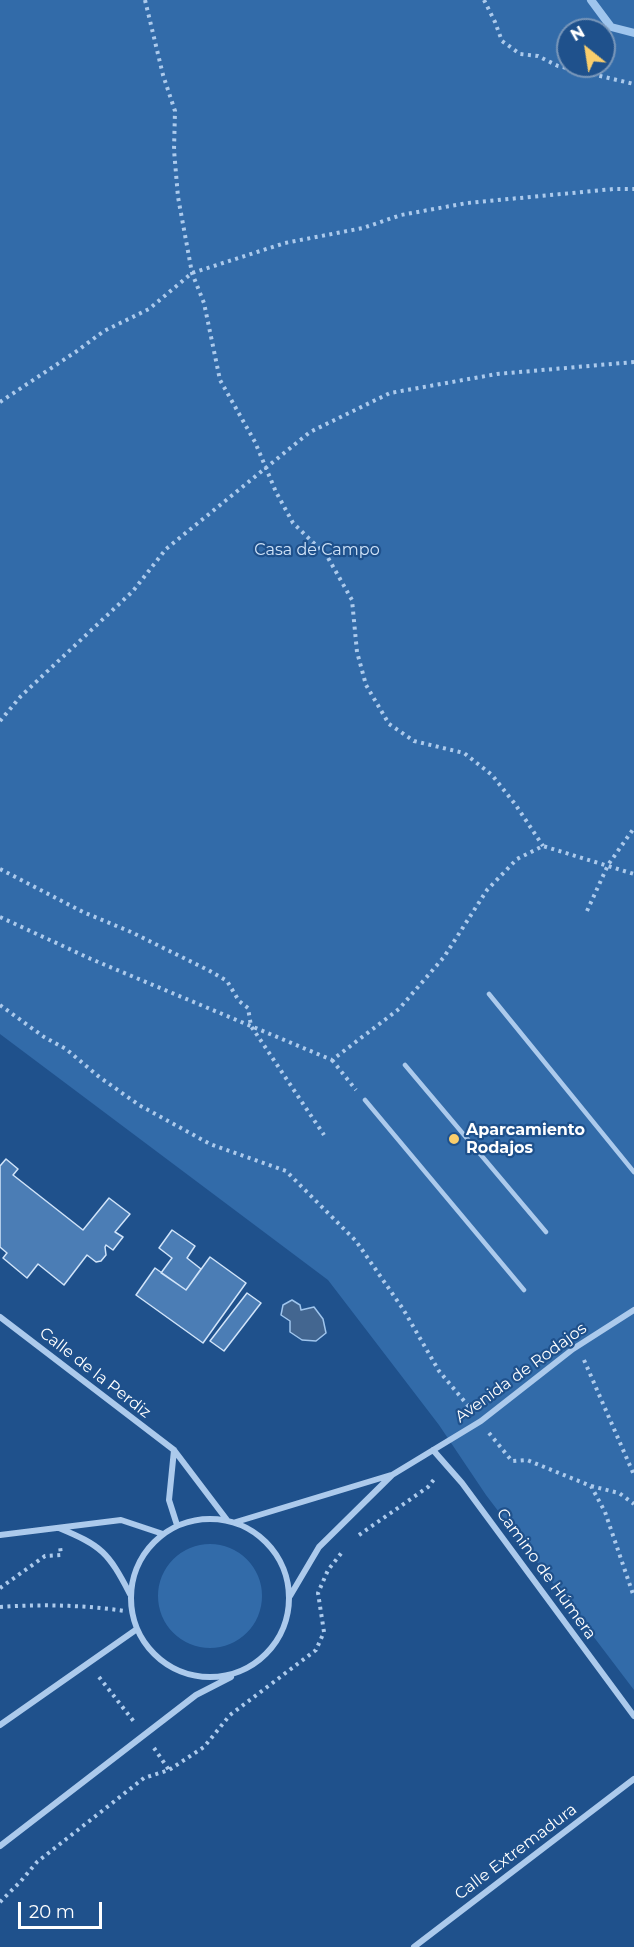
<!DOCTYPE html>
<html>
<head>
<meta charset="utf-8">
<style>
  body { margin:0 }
  #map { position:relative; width:634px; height:1947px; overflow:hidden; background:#1f518c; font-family:Montserrat,sans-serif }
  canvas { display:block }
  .north { position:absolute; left:556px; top:18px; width:60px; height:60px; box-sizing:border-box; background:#1f518c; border:2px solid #7997ba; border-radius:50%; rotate:330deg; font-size:16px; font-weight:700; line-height:24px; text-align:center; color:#fff }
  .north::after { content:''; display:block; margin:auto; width:21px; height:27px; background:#face6c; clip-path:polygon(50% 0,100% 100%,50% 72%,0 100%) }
  .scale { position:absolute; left:18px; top:1902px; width:84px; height:27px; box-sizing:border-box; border:3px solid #fff; border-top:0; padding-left:8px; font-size:18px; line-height:21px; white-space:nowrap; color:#fff; -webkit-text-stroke:4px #1f518c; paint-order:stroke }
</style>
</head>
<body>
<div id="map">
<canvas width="634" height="1947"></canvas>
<div class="north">N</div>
<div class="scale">20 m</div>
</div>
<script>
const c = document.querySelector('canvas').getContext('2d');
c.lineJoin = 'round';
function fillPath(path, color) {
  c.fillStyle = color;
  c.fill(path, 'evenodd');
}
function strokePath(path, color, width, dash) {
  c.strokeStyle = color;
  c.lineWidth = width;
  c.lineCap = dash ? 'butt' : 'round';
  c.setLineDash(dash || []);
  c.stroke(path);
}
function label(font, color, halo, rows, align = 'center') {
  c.font = font + ' Montserrat,sans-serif';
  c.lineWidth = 4.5;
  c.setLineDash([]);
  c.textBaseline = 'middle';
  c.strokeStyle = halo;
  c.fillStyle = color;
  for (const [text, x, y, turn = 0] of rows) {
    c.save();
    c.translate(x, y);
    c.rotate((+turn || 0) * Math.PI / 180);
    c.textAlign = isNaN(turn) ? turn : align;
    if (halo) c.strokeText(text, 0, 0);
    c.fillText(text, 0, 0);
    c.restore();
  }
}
fillPath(new Path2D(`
  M 0,0 L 634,0 L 634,1690 L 486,1495 L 439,1425 L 328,1280 L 0,1034 ZM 568,30 L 604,30 L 604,66 L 568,66 Z
  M158 1596a52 52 0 1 1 104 0a52 52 0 1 1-104 0Z`), '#326ba9');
const water = new Path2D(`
  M 292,1300 L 300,1305 L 301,1310 L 314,1307 L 323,1319 L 326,1333 L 316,1341 L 302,1340 L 290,1332 L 290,1321 L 281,1315 L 283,1305 Z`);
fillPath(water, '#436690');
strokePath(water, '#9fc5ed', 1.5);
strokePath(new Path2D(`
  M 591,0 L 611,27 L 634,33`), '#9fc5ed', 8);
const building = new Path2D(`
  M 6,1159 L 18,1169 L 13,1175 L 83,1230 L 109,1198 L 130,1214 L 115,1232 L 123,1237 L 113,1250 L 106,1245 L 105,1247 L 106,1255 L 101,1261 L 96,1262 L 87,1255 L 64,1285 L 38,1264 L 27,1278 L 3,1258 L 7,1253 L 0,1247 L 0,1166 Z
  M 172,1230 L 195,1246 L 187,1258 L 201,1269 L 186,1290 L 161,1273 L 172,1258 L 159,1248 Z
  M 210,1257 L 246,1283 L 203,1343 L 136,1295 L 155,1268 L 186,1290 Z
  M 247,1293 L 261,1303 L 224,1351 L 210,1341 Z`);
fillPath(building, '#4b7db5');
strokePath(building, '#d1e4f9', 1.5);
strokePath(new Path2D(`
  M 145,0 L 163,75 L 175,111 L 174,150 L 178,197 L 192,273 L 204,303 L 220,380 L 255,442 L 276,492 L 293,523 L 327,556 L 352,600 L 357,652 L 366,685 L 389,724 L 414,741 L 464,753 L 492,775 L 515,804 L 543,846
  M 484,0 L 495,22 L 502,41 L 520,54 L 538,56 L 558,66 L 634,84
  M 0,402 L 77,351 L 104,331 L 149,309 L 192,273 L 285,243 L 363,228 L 401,215 L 467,203 L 614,189 L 634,189
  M 0,721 L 21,696 L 133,591 L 166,549 L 310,432 L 390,393 L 497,374 L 634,362
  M 0,869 L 83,912 L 131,932 L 208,970 L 227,981 L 239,1001 L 248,1008 L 251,1026 L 324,1135
  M 587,911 L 608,865 L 634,828
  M 0,917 L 91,959 L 332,1060 L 399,1009 L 444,957 L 487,890 L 517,859 L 543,846 L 634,874
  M 0,1005 L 44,1037 L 66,1049 L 98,1076 L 139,1105 L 210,1144 L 286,1171 L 356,1241 L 403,1309 L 439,1371 L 470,1408
  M 332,1060 L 356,1090
  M 584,1360 L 634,1475
  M 489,1433 L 512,1461 L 527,1460 L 591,1486 L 605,1512 L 634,1597
  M 591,1486 L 619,1493 L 634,1504
  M 359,1535 L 428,1487 L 436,1477
  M 0,1588 L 45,1556 L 61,1555 L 60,1546
  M 0,1607 C 41,1604 84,1605 125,1611
  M 99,1677 L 135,1723
  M 154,1748 L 169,1770
  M 0,1902 L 21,1881 L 37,1862 L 144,1778 L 169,1770 L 204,1747 L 230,1715 L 316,1650 L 324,1632 L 318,1593 L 328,1570 L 343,1551`), '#accaec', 4, [3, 4.5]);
strokePath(new Path2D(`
  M 489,994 L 634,1172
  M 405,1065 L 546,1232
  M 365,1100 L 524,1290`), '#accaec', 4.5);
strokePath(new Path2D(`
  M 0,1317 L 174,1450 L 227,1520
  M 174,1450 L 169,1500 L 177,1525
  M 433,1450 L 462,1483 L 634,1716
  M131 1598a79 79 0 1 1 158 0a79 79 0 1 1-158 0Z
  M 236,1522 L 391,1475
  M 59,1528 C 102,1546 108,1552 130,1594
  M 0,1535 L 121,1520 L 163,1534
  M 290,1596 L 319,1547 L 392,1475 L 481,1421 L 573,1349 L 634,1310
  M 0,1725 L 137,1629
  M 0,1846 L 196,1695 L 231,1677
  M 414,1947 L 634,1779`), '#accaec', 6);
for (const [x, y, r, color] of [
  [454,1139,6,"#face6c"]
]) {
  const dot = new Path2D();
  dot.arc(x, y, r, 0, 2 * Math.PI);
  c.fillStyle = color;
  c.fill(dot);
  strokePath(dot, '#1f518c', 2);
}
label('16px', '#d1e4f9', '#1f518c', [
  ["Casa de Campo",317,550]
]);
label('bold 16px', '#fff', '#1f518c', [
  ["Aparcamiento",466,1130],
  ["Rodajos",466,1148]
], 'left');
label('16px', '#fff', '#1f518c', [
  ["Calle de la Perdiz",95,1373,38],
  ["Avenida de Rodajos",521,1373,-36],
  ["Camino de Húmera",546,1574,54],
  ["Calle Extremadura",516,1852,-37]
]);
</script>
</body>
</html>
